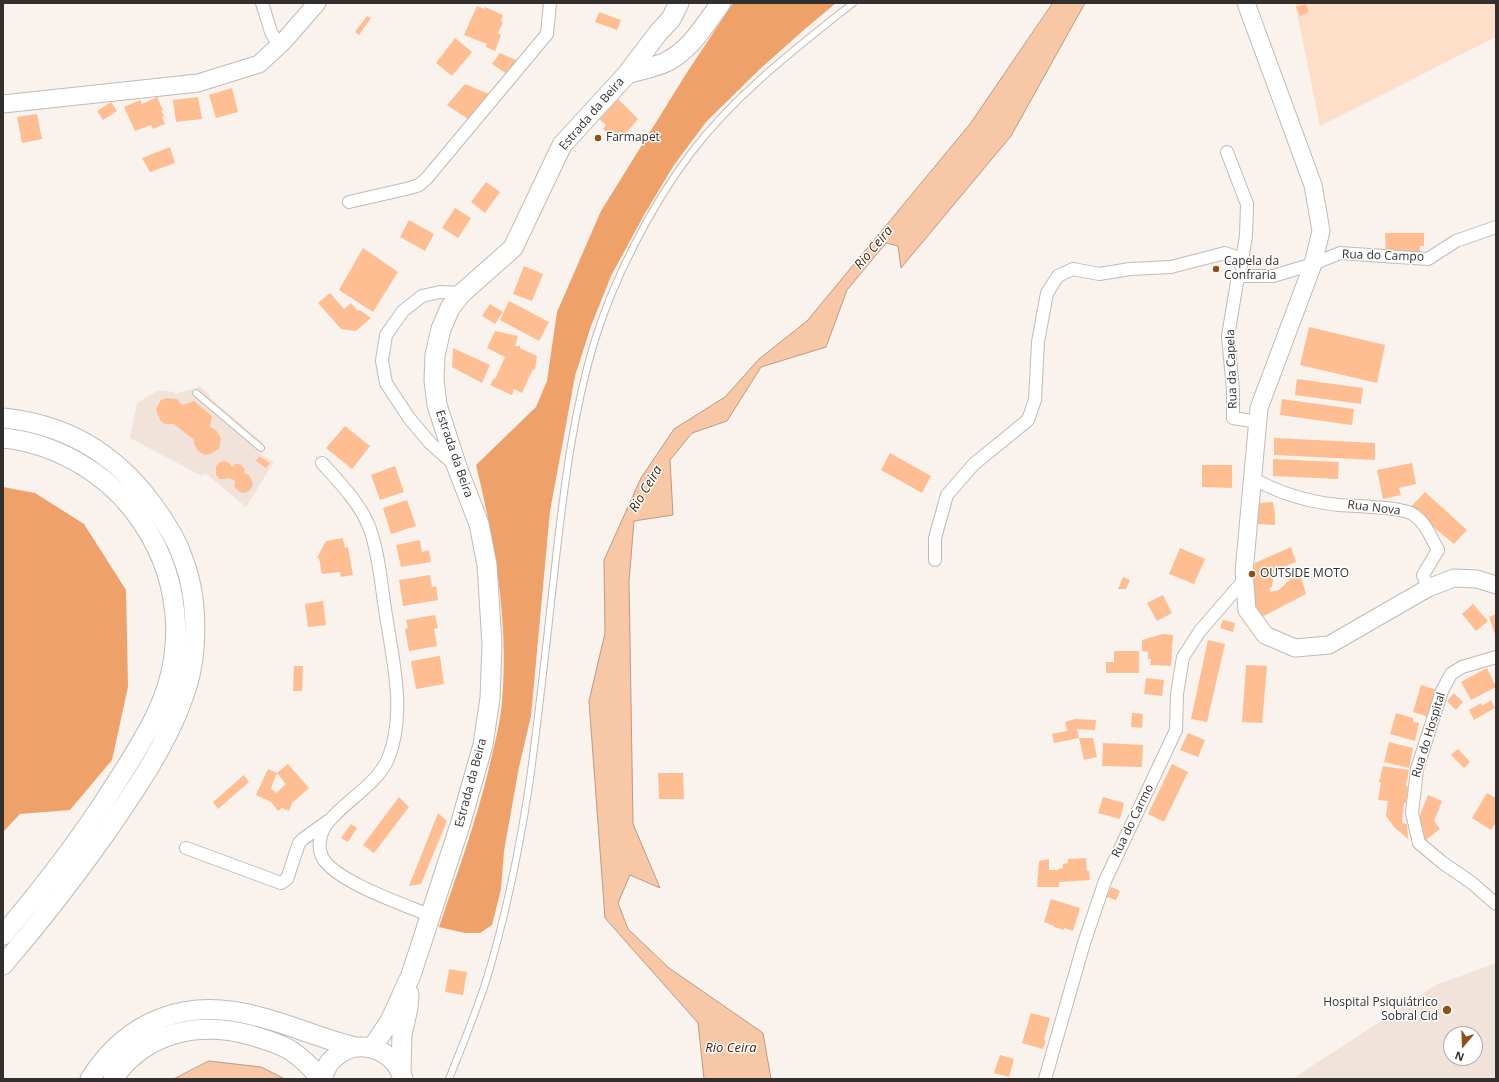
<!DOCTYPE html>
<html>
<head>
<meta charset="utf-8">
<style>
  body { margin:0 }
  #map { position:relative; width:1499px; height:1082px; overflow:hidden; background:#f9f2ed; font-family:"Open Sans",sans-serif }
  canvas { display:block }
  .frame { position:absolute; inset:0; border:4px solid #322f2e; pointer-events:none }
  .north { position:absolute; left:1443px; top:1026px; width:40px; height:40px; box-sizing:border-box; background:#fff; border:1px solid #adacab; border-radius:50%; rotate:199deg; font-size:11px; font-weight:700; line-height:16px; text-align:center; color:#322f2e }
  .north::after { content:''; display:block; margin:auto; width:14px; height:18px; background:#8f4f18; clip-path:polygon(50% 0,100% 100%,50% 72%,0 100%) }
</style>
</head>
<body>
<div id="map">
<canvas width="1499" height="1082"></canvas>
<div class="frame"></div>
<div class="north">N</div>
</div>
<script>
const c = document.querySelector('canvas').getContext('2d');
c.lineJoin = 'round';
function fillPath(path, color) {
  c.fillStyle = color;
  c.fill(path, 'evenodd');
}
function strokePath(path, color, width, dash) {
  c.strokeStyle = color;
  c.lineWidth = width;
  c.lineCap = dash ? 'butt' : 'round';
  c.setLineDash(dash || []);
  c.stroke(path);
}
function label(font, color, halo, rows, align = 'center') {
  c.font = font + ' "Open Sans",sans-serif';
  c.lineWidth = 3;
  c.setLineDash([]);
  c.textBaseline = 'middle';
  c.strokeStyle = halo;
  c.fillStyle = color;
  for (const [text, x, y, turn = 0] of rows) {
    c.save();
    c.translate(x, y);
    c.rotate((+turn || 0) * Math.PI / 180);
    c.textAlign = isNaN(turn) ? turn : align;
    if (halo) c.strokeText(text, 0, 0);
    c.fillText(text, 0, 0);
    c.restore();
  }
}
fillPath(new Path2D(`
  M 199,385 L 211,396 L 210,398 L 263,443 L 258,453 L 274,462 L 246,507 L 205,473 L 202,476 L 198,474 L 130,438 L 137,403 L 159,390 L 174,392 L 175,394 L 197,388 Z
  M 1496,963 L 1496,1079 L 1292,1079 L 1436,985 ZM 1451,1034 L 1475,1034 L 1475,1058 L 1451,1058 Z`), '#f2e3da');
fillPath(new Path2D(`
  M 1295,3 L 1496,3 L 1496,37 L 1320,126 Z`), '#fddec9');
fillPath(new Path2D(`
  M 733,3 L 836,3 L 806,28 L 761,68 L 706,122 L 674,165 L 644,215 L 611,276 L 591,326 L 575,376 L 550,511 L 531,716 L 519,767 L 504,851 L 501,889 L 492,925 L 480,933 L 465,933 L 439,927 C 457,874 476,822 489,768 C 494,746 500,725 502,702 C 509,622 495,543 476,465 L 536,407 L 547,381 L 557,312 L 601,211 L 686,74 Z
  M 3,487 L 35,493 L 84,524 L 126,590 L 128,687 L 112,760 L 70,810 L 20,814 L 3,832 Z`), '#eea168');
const water = new Path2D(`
  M 1053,3 L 1085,3 L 1011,136 L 901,268 L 898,246 L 886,243 L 847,290 L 826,347 L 761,367 L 727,421 L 692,433 L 670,460 L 673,515 L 634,521 L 629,581 L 633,824 L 660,888 L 630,875 L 618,903 L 628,929 L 669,968 L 763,1033 L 771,1079 L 704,1079 L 698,1023 L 605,918 L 589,701 L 605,633 L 604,560 L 641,478 L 674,429 L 725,397 L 759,359 L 807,321 L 970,124 Z
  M 209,1061 L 261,1067 L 285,1079 L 174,1079 Z`);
fillPath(water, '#f7c7a6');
strokePath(water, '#bc9982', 1);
fillPath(new Path2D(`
  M 1306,4 L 1309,12 L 1300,16 L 1296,7 Z
  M 477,6 L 484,9 L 485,7 L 503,15 L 501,21 L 503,22 L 498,33 L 501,35 L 495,51 L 486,47 L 487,44 L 464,35 Z
  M 599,12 L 621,20 L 617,30 L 595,22 Z
  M 367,16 L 371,18 L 359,35 L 355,32 Z
  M 455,38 L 472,52 L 452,76 L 436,63 Z
  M 500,53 L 518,61 L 507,74 L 492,64 Z
  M 465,84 L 489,94 L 468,119 L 447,105 Z
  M 232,88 L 238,112 L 216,118 L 209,95 Z
  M 157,97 L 163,110 L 161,111 L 164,116 L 162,117 L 165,124 L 153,129 L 151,125 L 135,131 L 124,107 L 140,100 L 142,104 Z
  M 198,97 L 202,119 L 176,122 L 173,100 Z
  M 618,99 L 638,119 L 618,143 L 603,129 L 606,125 L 599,119 Z
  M 111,102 L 117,111 L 103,120 L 97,111 Z
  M 37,114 L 42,139 L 22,143 L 17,117 Z
  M 170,147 L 175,163 L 150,172 L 142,158 Z
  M 486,182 L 500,192 L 485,213 L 471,202 Z
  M 455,208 L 471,218 L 458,238 L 442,228 Z
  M 409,220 L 434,234 L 425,251 L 400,237 Z
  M 1385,233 L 1424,233 L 1424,246 L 1420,246 L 1420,253 L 1386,254 Z
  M 363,248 L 398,272 L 373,312 L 339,290 Z
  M 524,266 L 543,274 L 532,301 L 513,294 Z
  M 330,293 L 344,309 L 351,303 L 358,311 L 360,310 L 371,318 L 356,331 L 341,329 L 318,303 Z
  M 509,301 L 549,322 L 539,341 L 500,320 Z
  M 490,304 L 503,312 L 495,324 L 482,316 Z
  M 1309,327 L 1385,345 L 1377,383 L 1300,365 Z
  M 495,331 L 518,336 L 515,346 L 520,346 L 520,348 L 537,356 L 535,370 L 533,369 L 522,393 L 514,389 L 512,395 L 490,385 L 494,378 L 495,379 L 505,357 L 487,348 Z
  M 453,348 L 490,365 L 482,383 L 452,367 Z
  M 1297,379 L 1363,388 L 1361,404 L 1295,395 Z
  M 166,398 L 177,399 L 182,405 L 194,401 L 212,416 L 210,427 L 216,430 L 221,438 L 219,449 L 210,454 L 205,455 L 199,452 L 194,444 L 194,440 L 174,424 L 165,424 L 160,420 L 156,410 L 158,405 L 161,400 Z
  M 1282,399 L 1354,409 L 1352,425 L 1280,415 Z
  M 345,426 L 370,446 L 352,469 L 326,448 Z
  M 1274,438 L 1375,443 L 1375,460 L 1274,455 Z
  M 890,453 L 931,476 L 922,493 L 881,470 Z
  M 259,456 L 270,463 L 266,468 L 256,461 Z
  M 1273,459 L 1339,462 L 1338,479 L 1273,476 Z
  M 224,461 L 229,463 L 232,467 L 235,464 L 240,464 L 243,467 L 245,470 L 244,473 L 249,475 L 253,483 L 252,487 L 249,491 L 244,493 L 240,492 L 236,489 L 234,485 L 235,481 L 230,478 L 225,479 L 220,479 L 216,475 L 216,466 L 220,462 Z
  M 1412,463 L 1416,484 L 1399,488 L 1401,495 L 1383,499 L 1377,470 Z
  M 1202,465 L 1232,465 L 1232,488 L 1202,487 Z
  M 395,466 L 404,492 L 380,500 L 371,475 Z
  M 1425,492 L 1467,530 L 1454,544 L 1410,508 Z
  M 407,500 L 416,526 L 391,534 L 383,508 Z
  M 1273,502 L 1275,514 L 1275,525 L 1257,524 L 1259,503 Z
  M 343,538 L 345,548 L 348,547 L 353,575 L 341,577 L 340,572 L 322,574 L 319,558 L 317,558 L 326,541 Z
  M 420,540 L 422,552 L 429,550 L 431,562 L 401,567 L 396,545 Z
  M 1291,547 L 1296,562 L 1274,571 L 1272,587 L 1270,587 L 1270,592 L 1279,590 L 1291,578 L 1300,574 L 1306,594 L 1260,618 L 1255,609 L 1252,586 L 1255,563 Z
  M 1180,548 L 1205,559 L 1194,584 L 1169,574 Z
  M 430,575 L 432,587 L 436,586 L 438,600 L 403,606 L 399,580 Z
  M 1123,577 L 1130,580 L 1126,589 L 1118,589 Z
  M 1163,595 L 1172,613 L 1157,621 L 1147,603 Z
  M 323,601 L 326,625 L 308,627 L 305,604 Z
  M 1473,604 L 1488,621 L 1476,631 L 1462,614 Z
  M 1496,614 L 1496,637 L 1489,617 Z
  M 435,615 L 438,628 L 434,629 L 437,646 L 409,651 L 405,629 L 408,628 L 406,620 Z
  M 1223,620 L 1235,623 L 1233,632 L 1220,628 Z
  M 1163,634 L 1173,635 L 1171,666 L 1150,665 L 1151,659 L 1148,659 L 1148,652 L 1142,651 L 1142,640 Z
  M 1208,640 L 1225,644 L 1207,722 L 1191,719 Z
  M 1114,651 L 1139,651 L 1139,673 L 1106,673 L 1106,662 L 1114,662 Z
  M 440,656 L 444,684 L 416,689 L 411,661 Z
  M 1246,665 L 1267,666 L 1262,723 L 1242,722 Z
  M 294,666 L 303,666 L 302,691 L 293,691 Z
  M 1487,668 L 1496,687 L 1471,700 L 1461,682 Z
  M 1146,678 L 1164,680 L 1162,696 L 1144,694 Z
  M 1421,685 L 1437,690 L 1428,717 L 1413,712 Z
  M 1454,693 L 1463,702 L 1456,710 L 1447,701 Z
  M 1491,700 L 1495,708 L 1474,720 L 1469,710 L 1481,703 L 1482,706 Z
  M 1132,713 L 1143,714 L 1142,728 L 1131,727 Z
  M 1396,713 L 1413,718 L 1413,722 L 1419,723 L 1415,741 L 1390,734 Z
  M 1075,719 L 1096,720 L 1095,730 L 1077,729 L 1079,738 L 1093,738 L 1097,757 L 1084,760 L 1079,738 L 1054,743 L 1052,734 L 1067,731 L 1065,722 Z
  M 1188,733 L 1205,740 L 1198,757 L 1180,750 Z
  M 1389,742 L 1413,748 L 1409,768 L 1384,762 Z
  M 1103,743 L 1143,745 L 1142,767 L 1102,766 Z
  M 1458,749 L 1470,762 L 1464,768 L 1451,755 Z
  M 288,764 L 309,788 L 292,803 L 289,811 L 282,808 L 278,811 L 271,802 L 256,795 L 268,769 L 277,773 L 271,788 L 276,793 L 286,784 L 277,773 Z
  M 1172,764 L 1188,772 L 1164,822 L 1148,814 Z
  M 1383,766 L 1409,770 L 1406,786 L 1408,786 L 1406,803 L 1404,803 L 1402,823 L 1407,824 L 1408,839 L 1394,827 L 1386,816 L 1388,801 L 1378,800 L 1381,782 L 1379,782 Z
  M 658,773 L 683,773 L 684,799 L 659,799 Z
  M 244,775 L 249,782 L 218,809 L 213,802 Z
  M 1487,793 L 1496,798 L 1496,823 L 1491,830 L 1472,818 Z
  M 1428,795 L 1442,801 L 1434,821 L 1440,829 L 1426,840 L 1420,832 L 1419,823 L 1420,815 Z
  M 399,797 L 409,807 L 374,853 L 363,845 Z
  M 1103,797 L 1124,803 L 1120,819 L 1098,813 Z
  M 438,813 L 447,821 L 421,884 L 409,886 Z
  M 351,824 L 357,828 L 348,842 L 341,838 Z
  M 1086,858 L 1087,871 L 1089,871 L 1090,880 L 1059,882 L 1059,887 L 1037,887 L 1039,861 L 1049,859 L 1049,870 L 1058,870 L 1058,869 L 1063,868 L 1063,864 L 1068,863 L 1068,859 Z
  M 1111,887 L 1120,891 L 1116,900 L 1107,897 Z
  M 1051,899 L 1080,908 L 1073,931 L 1064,928 L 1064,930 L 1054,927 L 1054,926 L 1044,922 Z
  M 449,969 L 467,972 L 463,995 L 445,992 Z
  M 1031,1013 L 1050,1018 L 1044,1040 L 1046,1041 L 1043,1049 L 1022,1043 Z
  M 1000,1055 L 1014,1059 L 1009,1077 L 994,1073 Z`), '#febe92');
const lane = new Path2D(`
  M 196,393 L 261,448
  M 449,1079 C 462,1046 476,1013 487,978 C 506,915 519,851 529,786 C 540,707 548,628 557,549 C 565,480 574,410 594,343 C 613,280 651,206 691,153 C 736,94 795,49 853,3`);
const street = new Path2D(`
  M 262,3 L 271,32 L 279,46
  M 1227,152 L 1247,204 L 1246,236 L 1241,266
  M 349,202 L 410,188 L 419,185 L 427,178 L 547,34 L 550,3
  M 1258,422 L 1233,418 L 1233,390 L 1228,336 L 1237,282 L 1240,276 L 1273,276 L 1313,264 L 1340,253 L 1428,259 L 1456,241 L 1496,227
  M 322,463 C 340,483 360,503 370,529 C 379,555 381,583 385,609 C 392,657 407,712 388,759 C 377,784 347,800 330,820 C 322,828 317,843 321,854 C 328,879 405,905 429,915
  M 455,465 L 431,444 L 409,418 L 386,383 L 382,361 L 386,335 L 403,311 L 422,296 L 440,292 L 462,293
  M 1252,478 C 1279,493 1308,502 1339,505 C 1355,506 1404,507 1414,515 C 1426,523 1431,538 1438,550 L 1423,575 L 1428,588
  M 935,560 L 935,538 L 947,495 L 974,464 L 1028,420 L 1035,400 L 1038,342 L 1047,293 L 1058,276 L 1073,269 L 1099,274 L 1130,269 L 1171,267 L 1225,253 L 1242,259
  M 1496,657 L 1462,667 L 1451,674 L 1442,691 L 1417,769 L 1412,813 L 1419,843 L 1443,863 L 1472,883 L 1496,904
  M 186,848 L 281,883 L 287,879 L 299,843 L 303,839 L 328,821
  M 1045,1079 L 1084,943 L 1105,881 L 1176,730 L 1177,694 L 1183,657 L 1200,631 L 1244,580`);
const secondary = new Path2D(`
  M 1246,3 L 1313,185 L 1321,231 L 1313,264 L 1259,408 L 1244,572 L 1247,610 L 1265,635 L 1295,648 L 1329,645 L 1428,588 L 1454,578 L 1477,579 L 1496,585
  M 3,104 L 198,83 L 259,64 L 283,42 L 317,3`);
const primary = new Path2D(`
  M 627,74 C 639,70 656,67 666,62 C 691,50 705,24 721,3
  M 3,418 C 64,424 113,452 150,501 C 162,517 175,536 182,556 C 199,598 199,656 183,698 C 166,746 136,789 108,830 C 75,877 40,922 3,965
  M 3,438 C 54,443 103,471 134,511 C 181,572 189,650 154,719 C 141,744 126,768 111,791 C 79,841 42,889 3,935
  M 372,1048 L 390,1021 L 411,975 L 460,825 L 483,745 L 490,698 L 492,644 L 487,565 L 479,524 L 457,467 L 437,405 L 434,380 L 435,355 L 441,329 L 450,308 L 462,293 L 513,248 L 562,145 L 627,74 L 658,33 L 671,19 L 679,3
  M 401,1071 L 402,1035 L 408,1008 L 409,994
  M 90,1079 C 129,1018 188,998 256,1016 C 290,1024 321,1039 355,1047
  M 113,1079 C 145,1032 198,1021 250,1035 C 264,1039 278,1043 290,1050 C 302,1058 312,1068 321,1079
  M 322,1079 C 325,1071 327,1063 334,1058 C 358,1036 395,1049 403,1079`);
strokePath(lane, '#c1bab5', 8);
strokePath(street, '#c1bab5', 14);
strokePath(secondary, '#c1bab5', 19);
strokePath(primary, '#c1bab5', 21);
strokePath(lane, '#fff', 6);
strokePath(street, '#fff', 12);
strokePath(secondary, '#fff', 17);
strokePath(primary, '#fff', 19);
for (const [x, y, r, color] of [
  [598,138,4,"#8f4f18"],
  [1216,269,4,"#8f4f18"],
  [1252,574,4,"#8f4f18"],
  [1447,1010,5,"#8f4f18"]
]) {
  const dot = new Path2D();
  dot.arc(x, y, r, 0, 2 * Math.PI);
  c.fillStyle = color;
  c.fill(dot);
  strokePath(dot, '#fff', 1.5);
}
label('12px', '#322f2e', '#fff', [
  ["Estrada da Beira",592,114,-49],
  ["Rua do Campo",1383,256,2],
  ["Rua da Capela",1232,369,-92],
  ["Estrada da Beira",454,454,71],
  ["Rua Nova",1374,508,7],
  ["Rua do Hospital",1429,735,-73],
  ["Estrada da Beira",471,783,-75],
  ["Rua do Carmo",1133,821,-64]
]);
label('12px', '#322f2e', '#fff', [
  ["Farmapet",606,138],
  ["Capela da",1224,262],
  ["Confraria",1224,276],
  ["OUTSIDE MOTO",1260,574],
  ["Hospital Psiquiátrico",1438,1003,"right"],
  ["Sobral Cid",1438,1017,"right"]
], 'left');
label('italic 13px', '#41220a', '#fff', [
  ["Rio Ceira",874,248,-50],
  ["Rio Ceira",646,489,-59],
  ["Rio Ceira",731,1048]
]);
</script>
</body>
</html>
